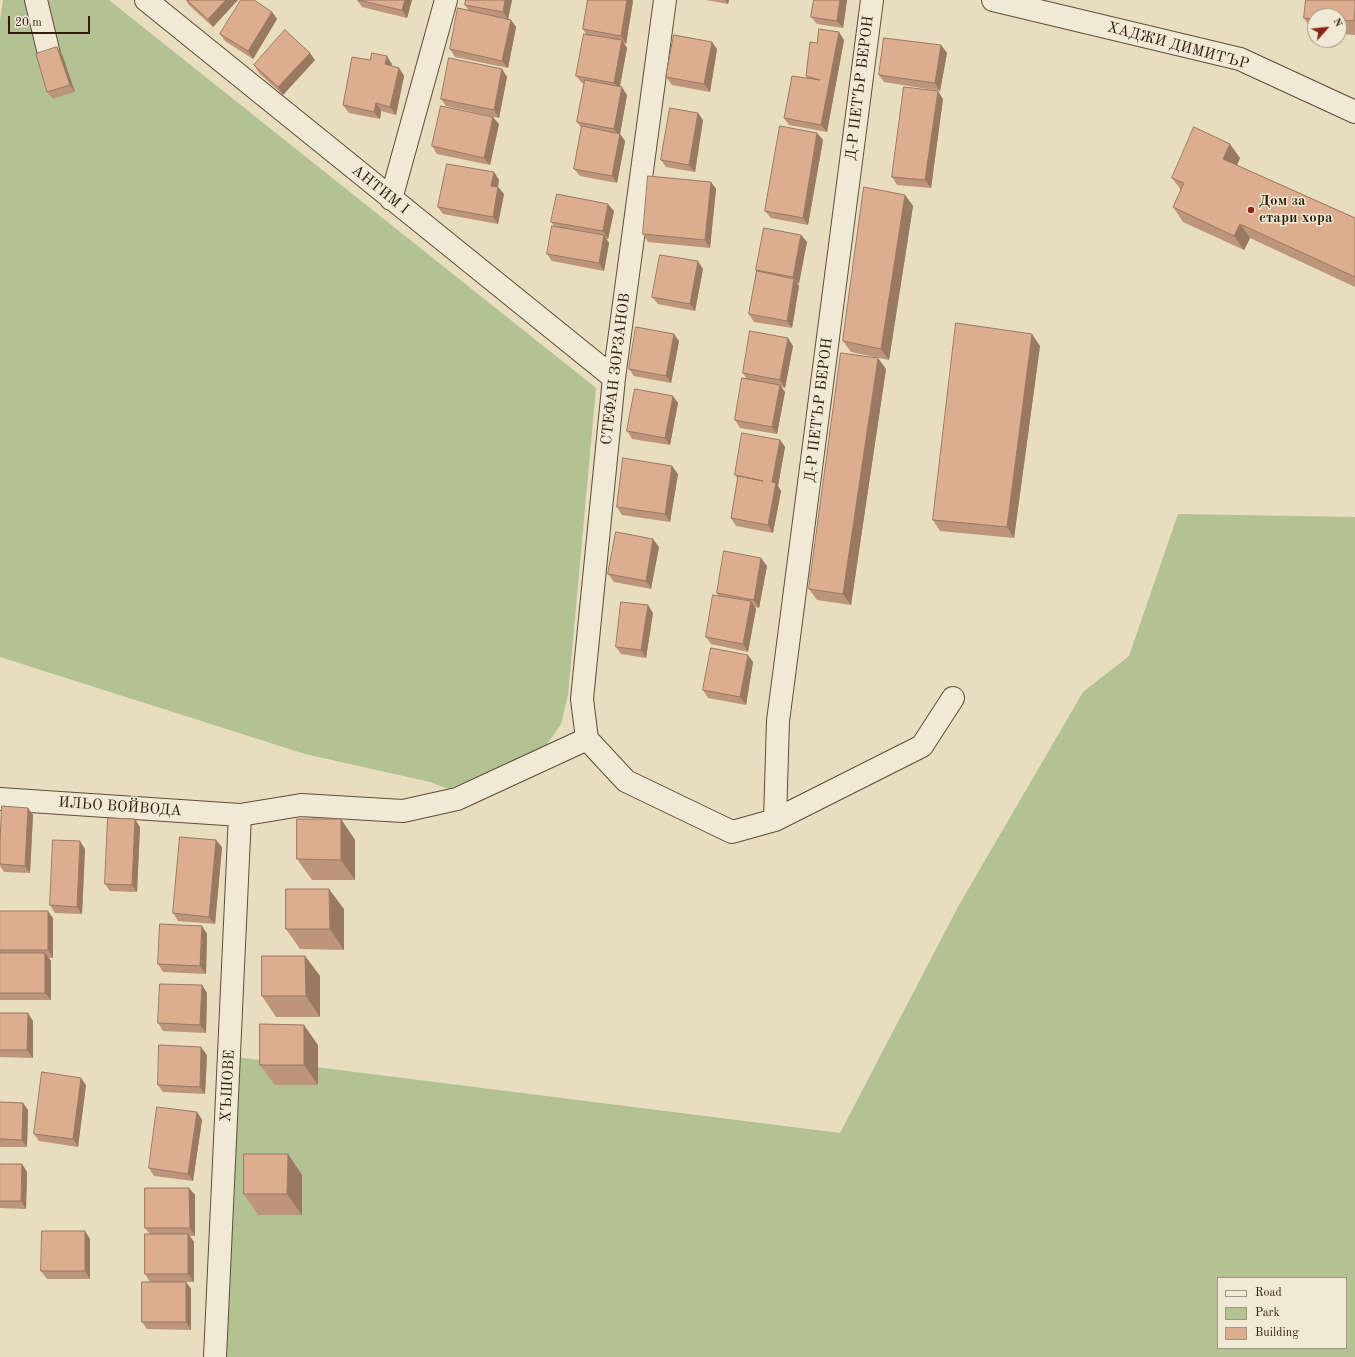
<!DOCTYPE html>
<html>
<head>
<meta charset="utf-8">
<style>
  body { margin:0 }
  #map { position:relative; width:1355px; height:1357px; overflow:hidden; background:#e8ddbe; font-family:"Old Standard TT",serif }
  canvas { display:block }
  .legend { position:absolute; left:1217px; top:1277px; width:130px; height:72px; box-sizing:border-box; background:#f0e9d5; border:1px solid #a39784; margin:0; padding:5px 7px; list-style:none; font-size:12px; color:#2f1d0b }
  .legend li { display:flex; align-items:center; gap:8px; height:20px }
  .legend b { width:20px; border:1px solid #a39784 }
  .north { position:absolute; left:1307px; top:8px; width:40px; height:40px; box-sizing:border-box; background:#f0e9d5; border:1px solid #a39784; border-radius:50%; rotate:63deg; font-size:11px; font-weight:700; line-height:16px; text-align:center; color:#2f1d0b }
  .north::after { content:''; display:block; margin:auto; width:14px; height:18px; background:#8f2418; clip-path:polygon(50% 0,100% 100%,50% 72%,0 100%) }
  .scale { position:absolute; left:8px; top:16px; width:82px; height:18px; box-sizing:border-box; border:2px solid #2f1d0b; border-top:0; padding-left:5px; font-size:12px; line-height:14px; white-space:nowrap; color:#2f1d0b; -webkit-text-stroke:3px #f0e9d5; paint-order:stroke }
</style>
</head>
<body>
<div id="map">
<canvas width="1355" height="1357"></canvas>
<ul class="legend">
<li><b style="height:5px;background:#f0e9d5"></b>Road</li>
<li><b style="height:11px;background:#b3c293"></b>Park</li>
<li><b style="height:11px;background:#dcad8e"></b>Building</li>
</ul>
<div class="north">N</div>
<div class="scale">20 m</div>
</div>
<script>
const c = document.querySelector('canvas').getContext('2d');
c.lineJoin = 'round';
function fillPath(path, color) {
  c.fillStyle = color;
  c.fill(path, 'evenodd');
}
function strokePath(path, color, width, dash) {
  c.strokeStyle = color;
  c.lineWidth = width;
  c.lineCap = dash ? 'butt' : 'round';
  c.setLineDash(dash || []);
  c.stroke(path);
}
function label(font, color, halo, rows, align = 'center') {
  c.font = font + ' "Old Standard TT",serif';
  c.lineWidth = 3;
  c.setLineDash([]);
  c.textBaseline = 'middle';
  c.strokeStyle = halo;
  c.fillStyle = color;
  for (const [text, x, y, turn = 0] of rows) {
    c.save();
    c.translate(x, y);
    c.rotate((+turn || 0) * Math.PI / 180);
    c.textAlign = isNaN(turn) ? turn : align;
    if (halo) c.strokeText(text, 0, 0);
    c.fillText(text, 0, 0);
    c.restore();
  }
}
fillPath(new Path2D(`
  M 3,0 L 109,0 L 596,388 L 568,695 L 561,724 L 546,746 L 449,789 L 430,782 L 305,754 L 0,657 L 0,20 Z
  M 1178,514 L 1355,517 L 1355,1357 L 223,1357 L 236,1057 L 840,1133 L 959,905 L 1083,692 L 1129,656 ZM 1218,1278 L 1346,1278 L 1346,1348 L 1218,1348 Z`), '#b3c293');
const street = new Path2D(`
  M 36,0 L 49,54
  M 146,0 L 614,378
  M 993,0 L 1240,59 L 1355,112
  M 391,199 L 446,0
  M 587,739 L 582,699 L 614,378 L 665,0
  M 587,739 L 626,781 L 732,832 L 775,820 L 922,746 L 953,698
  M 0,799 L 240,815 L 301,805 L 403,811 L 457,799 L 587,739
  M 775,820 L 778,721 L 872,0
  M 215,1357 L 240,815`);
strokePath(street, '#5d4d38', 24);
strokePath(street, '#f0e9d5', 22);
fillPath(new Path2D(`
  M 186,0 L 238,0 L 213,27 L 189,5 Z
  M 357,0 L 412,0 L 407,18 L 362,7 Z
  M 466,0 L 512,0 L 508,19 L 511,20 L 516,27 L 508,68 L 455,57 L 450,49 L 469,11 L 465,5 Z
  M 588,0 L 632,0 L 633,1 L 626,44 L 624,43 L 627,48 L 620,87 L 627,95 L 620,134 L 625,141 L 617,183 L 580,176 L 574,169 L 582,129 L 577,122 L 584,84 L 582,83 L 576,76 L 586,34 L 583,29 Z
  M 706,0 L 729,0 L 728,4 Z
  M 814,0 L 847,0 L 843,28 L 817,24 L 811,17 Z
  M 1355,0 L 1355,35 L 1339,34 L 1339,16 L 1315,16 L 1315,33 L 1314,33 L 1304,18 Z
  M 272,12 L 277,19 L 253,59 L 225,41 L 220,34 Z
  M 844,40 L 827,132 L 789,125 L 784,118 L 807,78 L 806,76 L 817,43 Z
  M 941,45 L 947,53 L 940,91 L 884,82 L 879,75 Z
  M 717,49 L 710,92 L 672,85 L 666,77 Z
  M 62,54 L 75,92 L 53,99 L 47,92 Z
  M 315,60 L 283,95 L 259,73 L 254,65 Z
  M 392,64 L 392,66 L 399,68 L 404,76 L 396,115 L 381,111 L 380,119 L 349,113 L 343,105 Z
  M 502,69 L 507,77 L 499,118 L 446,106 L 441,99 Z
  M 943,99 L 931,188 L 897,185 L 892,177 Z
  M 703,120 L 695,172 L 666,167 L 661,160 Z
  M 499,124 L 490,165 L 437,154 L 432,146 Z
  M 817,133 L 823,140 L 808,225 L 771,218 L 765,211 Z
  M 1240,158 L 1237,165 L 1355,218 L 1355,287 L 1250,238 L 1244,250 L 1183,222 L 1173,207 L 1181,190 L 1172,178 Z
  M 494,172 L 499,180 L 498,187 L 504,194 L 498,224 L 443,214 L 438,207 Z
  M 711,182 L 716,189 L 710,248 L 648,242 L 643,234 Z
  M 905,195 L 913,206 L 889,360 L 851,352 L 843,341 Z
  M 614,211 L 608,239 L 606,239 L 609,243 L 604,271 L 552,261 L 547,254 L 554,226 L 551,222 Z
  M 801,235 L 807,242 L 798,284 L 799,286 L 792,328 L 754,322 L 749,314 L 757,271 L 756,270 Z
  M 703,269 L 695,311 L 658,304 L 652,297 Z
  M 679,341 L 671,383 L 634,376 L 629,369 Z
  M 793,346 L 785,388 L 781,387 L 785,392 L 777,434 L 740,428 L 735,420 L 746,378 L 743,373 Z
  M 1040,346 L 1014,538 L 940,531 L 933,520 Z
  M 886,369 L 851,605 L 817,600 L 809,589 Z
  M 678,403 L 670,445 L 632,439 L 627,431 Z
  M 780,440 L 785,447 L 778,486 L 781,491 L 773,533 L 736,526 L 731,518 L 738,479 L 735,475 Z
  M 678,474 L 670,522 L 622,515 L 617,507 Z
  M 659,547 L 651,589 L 614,582 L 608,574 Z
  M 767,566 L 759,608 L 755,607 L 756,609 L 748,652 L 711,644 L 706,637 L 718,595 L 717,593 Z
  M 653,613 L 646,658 L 621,654 L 616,647 Z
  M 753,662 L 746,705 L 708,698 L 703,690 Z
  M 28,808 L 33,815 L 30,873 L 4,872 L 0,866 L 0,842 Z
  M 341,819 L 355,840 L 355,880 L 312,880 L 297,859 Z
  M 140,827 L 137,892 L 110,891 L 105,884 Z
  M 222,847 L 215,924 L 178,921 L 173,913 Z
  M 85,849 L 82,914 L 55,913 L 50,905 Z
  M 344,909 L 344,950 L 300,949 L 286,929 Z
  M 0,911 L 53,918 L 53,958 L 48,958 L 51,961 L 51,1000 L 0,1000 Z
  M 202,926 L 207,934 L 206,974 L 163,972 L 158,964 Z
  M 305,956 L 320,976 L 320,1017 L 276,1017 L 262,996 Z
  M 202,985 L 207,993 L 206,1033 L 163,1031 L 158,1023 Z
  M 0,1013 L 33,1021 L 33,1058 L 0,1057 Z
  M 318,1045 L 318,1085 L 275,1085 L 260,1065 Z
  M 207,1055 L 205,1094 L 163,1092 L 158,1085 Z
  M 86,1085 L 78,1147 L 39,1141 L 34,1134 Z
  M 0,1102 L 23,1103 L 28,1110 L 27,1147 L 0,1147 Z
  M 197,1112 L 202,1120 L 193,1181 L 154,1176 L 149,1168 Z
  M 288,1154 L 302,1175 L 302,1215 L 258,1215 L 244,1194 Z
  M 0,1164 L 22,1164 L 27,1172 L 26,1209 L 0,1208 Z
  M 189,1188 L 195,1195 L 195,1236 L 190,1236 L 194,1242 L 194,1282 L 170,1282 L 186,1282 L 191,1289 L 191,1330 L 147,1329 L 142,1322 L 150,1282 L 145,1274 L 150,1234 L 145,1228 Z
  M 90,1239 L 90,1279 L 47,1279 L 41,1271 Z`), '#bd957a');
fillPath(new Path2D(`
  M 226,0 L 238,0 L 213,27 L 208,19 Z
  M 405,0 L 412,0 L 407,18 L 402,10 Z
  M 505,0 L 512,0 L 508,20 L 503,12 Z
  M 627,0 L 632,0 L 633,1 L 626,44 L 621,36 Z
  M 725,0 L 729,0 L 728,4 Z
  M 840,0 L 847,0 L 843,28 L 837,21 Z
  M 1355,10 L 1355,22 L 1354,21 Z
  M 272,12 L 277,19 L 253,59 L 248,51 Z
  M 511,20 L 516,27 L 508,68 L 502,61 Z
  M 839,32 L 844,40 L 827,132 L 821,125 Z
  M 622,40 L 627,48 L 619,90 L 614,83 Z
  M 712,42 L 717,49 L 710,92 L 704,84 Z
  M 941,45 L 947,53 L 940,91 L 935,83 Z
  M 57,47 L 62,54 L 75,92 L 70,85 Z
  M 310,53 L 315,60 L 283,95 L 278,87 Z
  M 387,56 L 392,64 L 390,72 L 385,64 Z
  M 399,68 L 404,76 L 396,115 L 390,107 Z
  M 502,69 L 507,77 L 499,118 L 494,110 Z
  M 622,87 L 627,95 L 620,134 L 625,141 L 617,183 L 612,176 L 619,136 L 614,129 Z
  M 938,91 L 943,99 L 931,188 L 925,180 Z
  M 376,103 L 381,111 L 380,119 L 374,112 Z
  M 698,113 L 703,120 L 695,172 L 689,165 Z
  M 493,117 L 499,124 L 490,165 L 484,158 Z
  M 817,133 L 823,140 L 808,225 L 803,218 Z
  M 1230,144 L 1240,158 L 1233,174 L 1223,159 Z
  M 494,172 L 499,180 L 497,193 L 491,186 Z
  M 711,182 L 716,189 L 710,248 L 705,240 Z
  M 498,187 L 504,194 L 498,224 L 493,217 Z
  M 905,195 L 913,206 L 889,360 L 881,349 Z
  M 608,204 L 614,211 L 608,239 L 603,231 Z
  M 1240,224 L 1250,238 L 1244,250 L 1234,236 Z
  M 604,235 L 609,243 L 604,271 L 599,263 Z
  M 801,235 L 807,242 L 799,284 L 793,277 Z
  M 698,261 L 703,269 L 695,311 L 690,304 Z
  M 794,279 L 799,286 L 792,328 L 787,321 Z
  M 674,334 L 679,341 L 671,383 L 666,376 Z
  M 1032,334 L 1040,346 L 1014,538 L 1007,527 Z
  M 788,338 L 793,346 L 785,388 L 780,380 Z
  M 878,358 L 886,369 L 851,605 L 843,594 Z
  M 780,385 L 785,392 L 777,434 L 772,427 Z
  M 673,396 L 678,403 L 670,445 L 665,438 Z
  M 780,440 L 785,447 L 778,486 L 781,491 L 773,533 L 768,525 L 772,482 Z
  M 672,466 L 678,474 L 670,522 L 665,514 Z
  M 653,539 L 659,547 L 651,589 L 646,581 Z
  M 761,558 L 767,566 L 759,608 L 754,600 Z
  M 751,601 L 756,609 L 748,652 L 743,644 Z
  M 648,605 L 653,613 L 646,658 L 641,650 Z
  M 748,655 L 753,662 L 746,705 L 740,697 Z
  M 28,808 L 33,815 L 30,873 L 25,866 Z
  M 135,819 L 140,827 L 137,892 L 132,885 Z
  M 341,819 L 355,840 L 355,880 L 341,860 Z
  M 216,840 L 222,847 L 215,924 L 209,917 Z
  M 80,841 L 85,849 L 82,914 L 77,907 Z
  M 329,889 L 344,909 L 344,950 L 330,929 Z
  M 48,911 L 53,918 L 53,958 L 48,950 Z
  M 202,926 L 207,934 L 206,974 L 200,966 Z
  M 45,953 L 51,961 L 51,1000 L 45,993 Z
  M 305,956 L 320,976 L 320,1017 L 306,996 Z
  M 202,985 L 207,993 L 206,1033 L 200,1025 Z
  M 28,1013 L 33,1021 L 33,1058 L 27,1050 Z
  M 304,1025 L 318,1045 L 318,1085 L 304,1065 Z
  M 201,1047 L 207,1055 L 205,1094 L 200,1087 Z
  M 81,1078 L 86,1085 L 78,1147 L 73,1139 Z
  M 23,1103 L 28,1110 L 27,1147 L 22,1140 Z
  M 197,1112 L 202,1120 L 193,1181 L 188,1174 Z
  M 288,1154 L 302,1175 L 302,1215 L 287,1194 Z
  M 22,1164 L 27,1172 L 26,1209 L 21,1201 Z
  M 189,1188 L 195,1195 L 195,1236 L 190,1228 Z
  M 85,1231 L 90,1239 L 90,1279 L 85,1271 Z
  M 188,1234 L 194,1242 L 194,1282 L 188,1274 Z
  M 186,1282 L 191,1289 L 191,1330 L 186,1322 Z`), '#9a7963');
const building = new Path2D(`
  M 187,0 L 226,0 L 208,19 Z
  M 241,0 L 254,0 L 272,12 L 248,51 L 220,34 Z
  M 359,0 L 405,0 L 402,10 Z
  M 466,0 L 505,0 L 503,12 L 465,5 Z
  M 588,0 L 627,0 L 621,36 L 583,29 Z
  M 814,0 L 840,0 L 837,21 L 811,17 Z
  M 1306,0 L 1355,0 L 1355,10 L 1354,21 L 1339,20 L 1339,16 L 1315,16 L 1315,19 L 1304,18 Z
  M 458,8 L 511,20 L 502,61 L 450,49 Z
  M 819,29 L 839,32 L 821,125 L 784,118 L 792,76 L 820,80 L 806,76 L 810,42 L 817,43 Z
  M 285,30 L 310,53 L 278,87 L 254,65 Z
  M 584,34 L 622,40 L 614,83 L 576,76 Z
  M 674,35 L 712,42 L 704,84 L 666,77 Z
  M 884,38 L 941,45 L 935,83 L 879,75 Z
  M 57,47 L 70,85 L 47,92 L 36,54 Z
  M 372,53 L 387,56 L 385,64 L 399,68 L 390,107 L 376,103 L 374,112 L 343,105 L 352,57 L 370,60 Z
  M 449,58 L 502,69 L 494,110 L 441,99 Z
  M 585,80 L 622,87 L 614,129 L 577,122 Z
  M 904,87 L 938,91 L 925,180 L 892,177 Z
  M 441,106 L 493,117 L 484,158 L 432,146 Z
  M 670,108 L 698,113 L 689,165 L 661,160 Z
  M 582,126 L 620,134 L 612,176 L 574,169 Z
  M 780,126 L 817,133 L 803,218 L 765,211 Z
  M 1194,127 L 1230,144 L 1223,159 L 1355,218 L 1355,277 L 1240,224 L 1234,236 L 1173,207 L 1184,183 L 1172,178 Z
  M 447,164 L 494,172 L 491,186 L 498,187 L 493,217 L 438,207 Z
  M 648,176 L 711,182 L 705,240 L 643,234 Z
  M 864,187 L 905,195 L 881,349 L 843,341 Z
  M 557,194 L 608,204 L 603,231 L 551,222 Z
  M 552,226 L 604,235 L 599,263 L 547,254 Z
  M 764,228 L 801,235 L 793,277 L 756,270 Z
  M 660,255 L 698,261 L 690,304 L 652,297 Z
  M 757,271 L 794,279 L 787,321 L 749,314 Z
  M 956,323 L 1032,334 L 1007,527 L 933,520 Z
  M 636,327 L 674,334 L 666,376 L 629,369 Z
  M 750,331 L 788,338 L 780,380 L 743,373 Z
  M 841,353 L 878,358 L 843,594 L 809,589 Z
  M 742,378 L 780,385 L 772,427 L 735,420 Z
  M 635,389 L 673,396 L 665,438 L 627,431 Z
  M 742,433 L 780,440 L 772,482 L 776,483 L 768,525 L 731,518 L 738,476 L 763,481 L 735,475 Z
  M 623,458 L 672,466 L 665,514 L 617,507 Z
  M 616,532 L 653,539 L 646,581 L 608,574 Z
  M 724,551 L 761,558 L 754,600 L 717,593 Z
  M 713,595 L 751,601 L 743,644 L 706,637 Z
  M 621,602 L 648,605 L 641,650 L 616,647 Z
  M 711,648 L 748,655 L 740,697 L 703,690 Z
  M 2,806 L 28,808 L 25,866 L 0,864 L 0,842 Z
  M 108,818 L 135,819 L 132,885 L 105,884 Z
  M 297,819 L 341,819 L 341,860 L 297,859 Z
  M 180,837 L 216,840 L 209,917 L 173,913 Z
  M 53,840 L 80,841 L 77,907 L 50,905 Z
  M 286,889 L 329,889 L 330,929 L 286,929 Z
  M 0,911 L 48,911 L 48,950 L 0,950 Z
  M 160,924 L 202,926 L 200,966 L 158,964 Z
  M 0,953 L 45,953 L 45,993 L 0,993 Z
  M 262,956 L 305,956 L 306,996 L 262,996 Z
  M 160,984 L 202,985 L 200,1025 L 158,1023 Z
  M 0,1013 L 28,1013 L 27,1050 L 0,1050 Z
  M 260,1024 L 304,1025 L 304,1065 L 260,1065 Z
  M 159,1045 L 201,1047 L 200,1087 L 158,1085 Z
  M 42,1072 L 81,1078 L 73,1139 L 34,1134 Z
  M 0,1102 L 23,1103 L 22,1140 L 0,1139 Z
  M 157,1107 L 197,1112 L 188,1174 L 149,1168 Z
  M 244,1154 L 288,1154 L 287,1194 L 244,1194 Z
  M 0,1164 L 22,1164 L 21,1201 L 0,1201 Z
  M 145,1188 L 189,1188 L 190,1228 L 145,1228 Z
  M 42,1231 L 85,1231 L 85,1271 L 41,1271 Z
  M 145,1234 L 188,1234 L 188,1274 L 145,1274 Z
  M 142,1282 L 186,1282 L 186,1322 L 142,1322 Z`);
fillPath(building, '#dcad8e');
strokePath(building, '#9a7963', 1);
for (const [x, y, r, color] of [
  [1251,210,4,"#8f2418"]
]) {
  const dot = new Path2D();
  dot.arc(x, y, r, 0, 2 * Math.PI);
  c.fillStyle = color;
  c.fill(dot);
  strokePath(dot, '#f0e9d5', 1.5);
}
label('15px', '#2f1d0b', '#f0e9d5', [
  ["ХАДЖИ ДИМИТЪР",1178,46,15],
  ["Д-Р ПЕТЪР БЕРОН",860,88,-83],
  ["АНТИМ I",380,190,39],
  ["СТЕФАН ЗОРЗАНОВ",616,369,-83],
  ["Д-Р ПЕТЪР БЕРОН",819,410,-83],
  ["ИЛЬО ВОЙВОДА",120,807,4],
  ["ХЪШОВЕ",228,1086,-87]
]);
label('bold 15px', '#2f1d0b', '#f0e9d5', [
  ["Дом за",1259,201],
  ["стари хора",1259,218]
], 'left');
</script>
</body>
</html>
